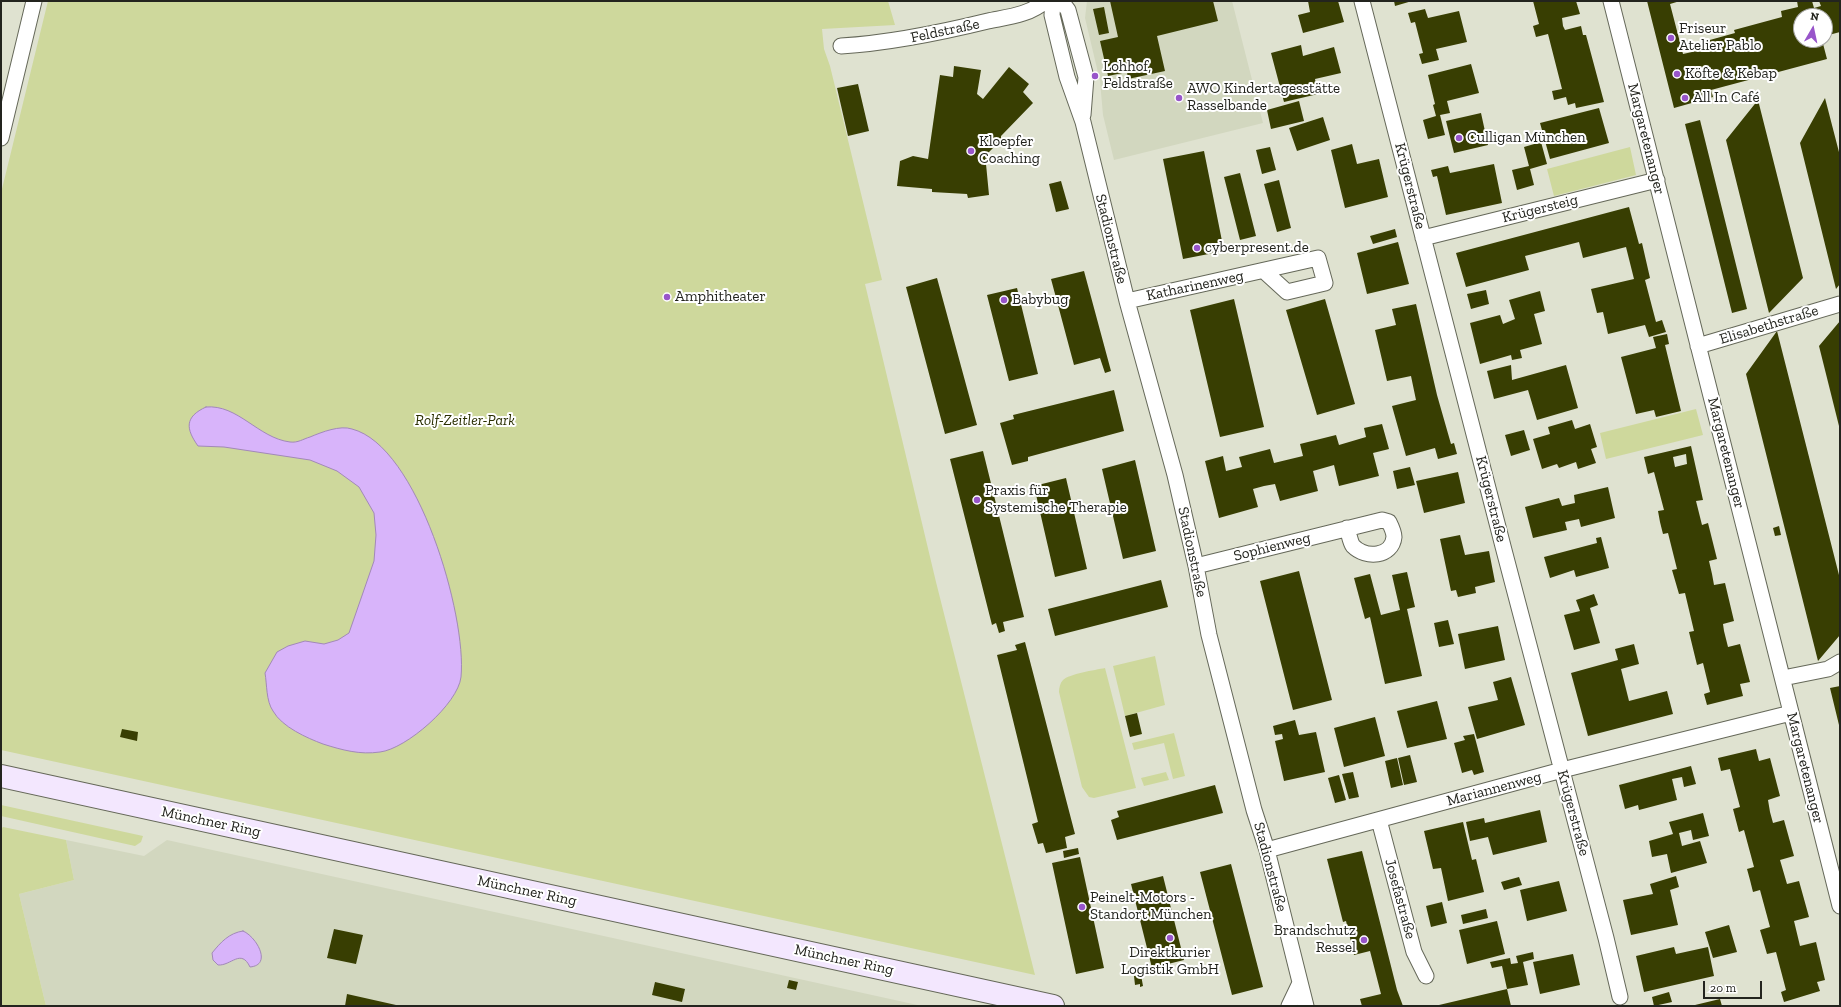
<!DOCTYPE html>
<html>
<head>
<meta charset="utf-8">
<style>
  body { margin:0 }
  #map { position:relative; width:1841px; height:1007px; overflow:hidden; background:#dfe2d0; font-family:"Zilla Slab",serif }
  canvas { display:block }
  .frame { position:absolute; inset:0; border:2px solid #23241e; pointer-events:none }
  .north { position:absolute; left:1793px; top:8px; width:40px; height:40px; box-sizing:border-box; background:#fff; border:1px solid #a7a7a5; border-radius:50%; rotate:9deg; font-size:11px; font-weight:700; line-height:16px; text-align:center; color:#23241e }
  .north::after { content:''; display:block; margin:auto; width:14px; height:18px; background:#9855ca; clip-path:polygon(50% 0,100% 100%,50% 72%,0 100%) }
  .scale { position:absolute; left:1703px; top:981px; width:59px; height:18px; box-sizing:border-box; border:2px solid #23241e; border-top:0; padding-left:5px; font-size:12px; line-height:14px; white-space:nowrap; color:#23241e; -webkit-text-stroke:3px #fff; paint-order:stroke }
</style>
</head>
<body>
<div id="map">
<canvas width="1841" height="1007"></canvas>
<div class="frame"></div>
<div class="north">N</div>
<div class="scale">20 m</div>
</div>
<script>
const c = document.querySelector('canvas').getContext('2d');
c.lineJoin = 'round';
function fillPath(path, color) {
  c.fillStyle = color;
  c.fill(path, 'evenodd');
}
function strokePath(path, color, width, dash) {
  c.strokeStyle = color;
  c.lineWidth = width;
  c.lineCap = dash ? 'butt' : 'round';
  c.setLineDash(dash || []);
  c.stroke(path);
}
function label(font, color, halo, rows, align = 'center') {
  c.font = font + ' "Zilla Slab",serif';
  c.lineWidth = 4;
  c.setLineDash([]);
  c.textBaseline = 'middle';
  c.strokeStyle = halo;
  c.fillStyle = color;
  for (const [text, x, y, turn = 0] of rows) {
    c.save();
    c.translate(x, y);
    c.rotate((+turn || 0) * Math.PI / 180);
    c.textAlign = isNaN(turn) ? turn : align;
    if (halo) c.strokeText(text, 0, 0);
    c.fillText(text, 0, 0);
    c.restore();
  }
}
fillPath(new Path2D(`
  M 1087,1 L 1232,1 L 1263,123 L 1114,160 L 1103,115 L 1100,81 L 1085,18 Z
  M 66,840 L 144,856 L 167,840 L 922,1006 L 46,1006 L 19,894 L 74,880 Z`), '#d2d7bf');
fillPath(new Path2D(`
  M 48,1 L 888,1 L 895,25 L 822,29 L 824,49 L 830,66 L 882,280 L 865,284 L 936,582 L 1035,975 L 1,750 L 1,193 Z
  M 1630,147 L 1636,175 L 1554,196 L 1547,169 Z
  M 1696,409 L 1703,435 L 1606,459 L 1600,433 Z
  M 1155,656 L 1165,705 L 1125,716 L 1113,666 Z
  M 1105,668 L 1136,788 L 1094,798 L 1089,797 L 1082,787 L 1059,692 C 1059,688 1060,683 1063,680 C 1069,674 1095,670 1105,668 Z
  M 1174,733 L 1185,776 L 1173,779 L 1164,743 L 1134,750 L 1132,743 Z
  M 1166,772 L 1169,780 L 1144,786 L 1141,778 Z
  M 1,805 L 143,836 L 141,842 L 135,846 L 1,816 Z
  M 3,827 L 66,840 L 74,880 L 19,894 L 46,1006 L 1,1006 L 1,829 Z`), '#ced89c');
const water = new Path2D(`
  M 206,407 C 238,404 258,438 290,442 C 298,443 303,439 310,437 C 322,432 340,425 352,429 C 418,446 467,616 461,677 C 458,704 406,749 380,752 C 360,755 342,750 323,744 C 307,738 282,727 273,711 C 266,701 267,684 265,673 L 277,652 L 288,646 L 305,641 L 324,644 L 338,640 L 349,633 L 374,561 L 376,535 L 374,513 L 359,487 L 337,471 L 310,460 L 224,447 L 198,446 C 186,429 184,417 206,407 Z
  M 243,931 C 256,936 273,965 250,967 C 241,948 231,966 218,965 L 213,960 L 212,953 C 221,942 229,933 243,931 Z`);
fillPath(water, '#d8b4fa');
strokePath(water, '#a289b8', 1);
fillPath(new Path2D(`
  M 1110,1 L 1213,1 L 1218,21 L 1157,36 L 1165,71 L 1128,79 L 1127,72 L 1108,76 L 1100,41 L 1118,37 Z
  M 1308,1 L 1338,1 L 1344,22 L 1303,33 L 1298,15 L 1310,12 Z
  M 1394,1 L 1412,1 L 1395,6 Z
  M 1533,1 L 1576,1 L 1580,14 L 1562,18 L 1563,26 L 1565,30 L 1581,26 L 1583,35 L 1586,35 L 1604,102 L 1576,108 L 1575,103 L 1568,105 L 1566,97 L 1554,100 L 1552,91 L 1562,89 L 1548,34 L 1536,37 L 1533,26 L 1539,24 Z
  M 1647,1 L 1680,1 L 1670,4 L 1683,54 L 1701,50 L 1699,43 L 1735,33 L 1734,30 L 1782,17 L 1781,11 L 1798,7 L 1797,1 L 1812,1 L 1814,8 L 1821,6 L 1819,1 L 1840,1 L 1840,32 L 1825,36 L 1825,16 L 1801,16 L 1801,40 L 1822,40 L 1827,59 L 1711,90 L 1713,97 L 1674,108 Z
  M 1104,7 L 1109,33 L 1099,35 L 1093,9 Z
  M 1425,9 L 1428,18 L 1459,11 L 1467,42 L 1436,49 L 1439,60 L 1422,64 L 1419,54 L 1423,53 L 1415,22 L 1411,23 L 1408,13 Z
  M 1301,45 L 1303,56 L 1334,47 L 1341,73 L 1315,79 L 1318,94 L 1284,102 L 1271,53 Z
  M 1471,64 L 1479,93 L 1447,101 L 1450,113 L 1440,115 L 1445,135 L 1428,139 L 1423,120 L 1436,116 L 1433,105 L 1435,104 L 1428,75 Z
  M 954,66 L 981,70 L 977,94 L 983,99 L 1009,67 L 1029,84 L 1023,92 L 1033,103 L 1001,136 L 1001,140 L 989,152 L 986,164 L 989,195 L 968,198 L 967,194 L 932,192 L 932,189 L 897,186 L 900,161 L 913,156 L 928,159 L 940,75 L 953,77 Z
  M 858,84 L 869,131 L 848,136 L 837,88 Z
  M 1825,98 L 1840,156 L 1840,284 L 1836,289 L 1800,143 Z
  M 1758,100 L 1803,278 L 1769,313 L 1726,140 Z
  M 1299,101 L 1304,121 L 1271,129 L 1267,110 Z
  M 1599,108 L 1609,143 L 1550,159 L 1540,123 Z
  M 1481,113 L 1488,145 L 1454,153 L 1446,121 Z
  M 1323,117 L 1330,140 L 1297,151 L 1289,128 Z
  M 1700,120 L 1747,309 L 1732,313 L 1685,124 Z
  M 1541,142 L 1547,164 L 1530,169 L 1534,185 L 1517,190 L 1512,170 L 1529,166 L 1524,147 Z
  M 1352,144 L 1357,164 L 1379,159 L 1388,197 L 1345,208 L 1331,150 Z
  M 1270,147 L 1276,170 L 1262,174 L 1256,150 Z
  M 1204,151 L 1224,251 L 1183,259 L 1163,159 Z
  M 1494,164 L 1502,203 L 1446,215 L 1437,176 L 1433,177 L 1431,170 L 1448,166 L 1450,173 Z
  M 1240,173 L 1256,236 L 1240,240 L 1224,177 Z
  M 1279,180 L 1291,228 L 1277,232 L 1264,184 Z
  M 1061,181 L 1069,209 L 1056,212 L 1049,184 Z
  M 1629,207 L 1639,244 L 1642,243 L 1650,278 L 1645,280 L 1656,322 L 1662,320 L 1666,332 L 1649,337 L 1645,325 L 1608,334 L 1603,312 L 1597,313 L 1591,289 L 1634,279 L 1626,247 L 1583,258 L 1579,242 L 1525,256 L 1529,270 L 1466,287 L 1456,253 Z
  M 1395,229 L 1397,237 L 1373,244 L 1370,236 Z
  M 1398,242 L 1409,284 L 1367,294 L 1357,253 Z
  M 1084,271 L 1111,371 L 1105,373 L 1100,358 L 1074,365 L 1051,279 Z
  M 937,278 L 977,425 L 945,434 L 906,287 Z
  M 1017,288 L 1038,374 L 1009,381 L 987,295 Z
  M 1486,290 L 1489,304 L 1471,309 L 1467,294 Z
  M 1540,291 L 1545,311 L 1534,314 L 1542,344 L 1520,350 L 1522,358 L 1512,360 L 1511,355 L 1480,364 L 1470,323 L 1500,315 L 1503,324 L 1515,319 L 1509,300 Z
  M 1234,299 L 1264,427 L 1220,437 L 1190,310 Z
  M 1325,299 L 1355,404 L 1317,415 L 1286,310 Z
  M 1416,304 L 1437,395 L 1451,444 L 1454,443 L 1457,454 L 1438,459 L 1435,448 L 1406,456 L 1392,406 L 1416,400 L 1411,376 L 1387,381 L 1375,330 L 1396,325 L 1392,309 Z
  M 1840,321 L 1840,426 L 1839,426 L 1819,346 Z
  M 1777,331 L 1840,579 L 1840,635 L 1818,661 L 1746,374 Z
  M 1667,334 L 1669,344 L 1665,345 L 1681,411 L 1656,417 L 1654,410 L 1636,414 L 1621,357 L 1656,348 L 1653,337 Z
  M 1511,365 L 1512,380 L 1566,365 L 1578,408 L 1537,420 L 1528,390 L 1494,399 L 1487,371 Z
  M 1114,390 L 1124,431 L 1028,457 L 1028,461 L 1012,465 L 1000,423 L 1014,419 L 1013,415 Z
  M 1572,420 L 1575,429 L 1590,424 L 1597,447 L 1591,449 L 1596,463 L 1578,469 L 1576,462 L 1559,468 L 1557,464 L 1542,469 L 1533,439 L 1550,434 L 1548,427 Z
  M 1382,424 L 1389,449 L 1373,453 L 1379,476 L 1339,486 L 1334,465 L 1313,471 L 1318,491 L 1280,501 L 1275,484 L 1264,486 L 1253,489 L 1258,507 L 1219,518 L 1205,461 L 1223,456 L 1226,471 L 1242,467 L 1239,457 L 1270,449 L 1274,463 L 1303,456 L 1300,444 L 1336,435 L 1339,445 L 1366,437 L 1364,428 Z
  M 1524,430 L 1530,450 L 1511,456 L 1505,435 Z
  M 1691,446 L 1703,500 L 1696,501 L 1702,525 L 1708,523 L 1717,559 L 1709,561 L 1712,574 L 1714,585 L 1725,583 L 1734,621 L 1723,624 L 1724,631 L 1728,647 L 1740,644 L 1750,682 L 1740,684 L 1743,696 L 1707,705 L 1704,694 L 1710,692 L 1703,663 L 1697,665 L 1689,632 L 1694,631 L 1685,593 L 1679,594 L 1672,570 L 1677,569 L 1668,533 L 1663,534 L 1660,522 L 1658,511 L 1664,510 L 1654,472 L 1648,474 L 1644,457 ZM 1686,454 L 1687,464 L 1675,467 L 1673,457 Z
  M 983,451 L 1024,617 L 1003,622 L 1005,631 L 999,633 L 996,623 L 992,625 L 950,459 Z
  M 1135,460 L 1156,551 L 1123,559 L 1102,469 Z
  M 1410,467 L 1415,485 L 1397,489 L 1393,471 Z
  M 1458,472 L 1465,503 L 1424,513 L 1416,481 Z
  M 1066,478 L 1087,569 L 1055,577 L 1034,486 Z
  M 1608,487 L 1615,518 L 1581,527 L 1579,519 L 1565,522 L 1567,530 L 1533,538 L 1525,507 L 1559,498 L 1562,506 L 1575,503 L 1574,495 Z
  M 1779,526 L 1781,535 L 1775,536 L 1773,528 Z
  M 1460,535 L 1465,555 L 1489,551 L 1495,582 L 1475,587 L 1476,593 L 1458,597 L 1456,590 L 1451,591 L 1440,539 Z
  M 1601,537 L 1609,568 L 1576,577 L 1574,570 L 1550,578 L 1544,557 L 1597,543 L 1596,538 Z
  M 1299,571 L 1332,700 L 1293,710 L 1260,581 Z
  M 1407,572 L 1415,607 L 1407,609 L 1422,676 L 1385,684 L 1370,617 L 1365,619 L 1354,578 L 1370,574 L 1381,615 L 1400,610 L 1392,575 Z
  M 1161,580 L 1168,607 L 1055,636 L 1048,609 Z
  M 1594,594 L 1598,605 L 1590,608 L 1600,643 L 1574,650 L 1564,615 L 1580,611 L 1576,600 Z
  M 1448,620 L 1454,644 L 1439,647 L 1434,623 Z
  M 1498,626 L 1505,660 L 1465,669 L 1458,634 Z
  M 1025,642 L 1075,834 L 1065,837 L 1067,848 L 1046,853 L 1043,843 L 1038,844 L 1032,824 L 1038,822 L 997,655 L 1017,650 L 1015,645 Z
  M 1634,644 L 1639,664 L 1621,669 L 1629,701 L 1667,691 L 1673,714 L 1588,736 L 1571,673 L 1618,660 L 1615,649 Z
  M 1511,677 L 1525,725 L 1477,739 L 1468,707 L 1498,700 L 1493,682 Z
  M 1840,686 L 1840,725 L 1839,725 L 1830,688 Z
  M 1437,701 L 1447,739 L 1407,748 L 1397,711 Z
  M 1137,713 L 1142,734 L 1130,737 L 1125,716 Z
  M 1375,717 L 1385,756 L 1344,767 L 1334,728 Z
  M 1295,720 L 1299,735 L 1316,732 L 1325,772 L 1284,781 L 1275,741 L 1283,739 L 1282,734 L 1275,735 L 1273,726 Z
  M 122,729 L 138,732 L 137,741 L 120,737 Z
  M 1474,734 L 1484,772 L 1474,775 L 1472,770 L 1462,773 L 1454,743 L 1465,740 L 1463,736 Z
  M 1756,749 L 1759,761 L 1770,758 L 1780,796 L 1768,800 L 1770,812 L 1773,823 L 1784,820 L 1794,856 L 1780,860 L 1787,884 L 1799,881 L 1809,917 L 1794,921 L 1800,946 L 1816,942 L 1825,980 L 1817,982 L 1820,991 L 1784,1002 L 1781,992 L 1786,990 L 1776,952 L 1767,954 L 1760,930 L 1770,927 L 1760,890 L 1753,892 L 1750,880 L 1747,869 L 1754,867 L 1744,830 L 1739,832 L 1733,809 L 1740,807 L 1730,769 L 1721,771 L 1718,758 Z
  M 1410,755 L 1417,782 L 1404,785 L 1398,758 Z
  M 1397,758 L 1403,785 L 1391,788 L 1385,761 Z
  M 1691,766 L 1696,784 L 1684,787 L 1682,777 L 1672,779 L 1677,800 L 1639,810 L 1638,805 L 1625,809 L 1619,785 Z
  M 1353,772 L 1359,797 L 1349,799 L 1342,774 Z
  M 1339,775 L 1346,800 L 1335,803 L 1328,778 Z
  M 1215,785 L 1223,813 L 1117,840 L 1111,820 L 1119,817 L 1117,811 Z
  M 1540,810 L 1547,842 L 1493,855 L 1488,837 L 1470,841 L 1466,822 L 1484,818 L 1485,823 Z
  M 1703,813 L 1709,836 L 1693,840 L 1691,830 L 1679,833 L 1682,846 L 1700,841 L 1707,863 L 1671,873 L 1667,854 L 1652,857 L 1649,841 L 1673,834 L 1669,822 Z
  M 1463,822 L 1472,860 L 1476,859 L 1484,892 L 1448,901 L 1441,868 L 1433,869 L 1424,831 Z
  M 1078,848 L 1079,854 L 1064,858 L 1063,851 Z
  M 1362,851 L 1397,990 L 1403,1006 L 1362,1006 L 1360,999 L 1381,994 L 1370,951 L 1354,955 L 1346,921 L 1343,922 L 1327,859 Z
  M 1080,857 L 1104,968 L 1076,974 L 1052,863 Z
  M 1231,864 L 1263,987 L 1232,995 L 1200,872 Z
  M 1163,876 L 1184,960 L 1152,968 L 1131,884 Z
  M 1676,876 L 1679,887 L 1670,890 L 1678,925 L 1631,935 L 1623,900 L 1653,894 L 1650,884 Z
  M 1519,877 L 1522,885 L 1504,890 L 1501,882 Z
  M 1559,881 L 1567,911 L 1527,921 L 1520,890 Z
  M 1442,902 L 1447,923 L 1431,927 L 1426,906 Z
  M 1486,909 L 1488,918 L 1463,924 L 1461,915 Z
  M 1497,921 L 1505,954 L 1467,964 L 1459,930 Z
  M 1729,925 L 1737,952 L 1713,958 L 1705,932 Z
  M 334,929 L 363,935 L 356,964 L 327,958 Z
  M 1674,947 L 1676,954 L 1708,947 L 1714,976 L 1644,992 L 1636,956 Z
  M 1533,952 L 1534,959 L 1523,962 L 1528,985 L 1507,989 L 1502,966 L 1492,968 L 1490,962 L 1510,958 L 1511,964 L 1518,963 L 1516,956 Z
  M 1573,954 L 1580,985 L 1540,994 L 1533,962 Z
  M 1141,975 L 1143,986 L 1140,987 L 1140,984 L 1135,985 L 1134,976 Z
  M 789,980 L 798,982 L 796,990 L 787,988 Z
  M 655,982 L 685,989 L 682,1002 L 652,995 Z
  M 1507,989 L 1511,1006 L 1439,1006 L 1439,1005 Z
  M 1669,992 L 1672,1002 L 1654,1006 L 1652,997 Z
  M 347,994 L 396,1005 L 396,1006 L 345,1006 Z
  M 1720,999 L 1722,1006 L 1695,1006 L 1695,1005 Z`), '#383e02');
const minor = new Path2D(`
  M 1053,1 L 1052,15 L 1067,77 L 1083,122 L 1127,301 L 1175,475 L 1196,566 L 1209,635 L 1254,810 L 1267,850 L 1306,1006
  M 1061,1 L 1068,10 L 1086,77 L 1083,115
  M 1362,1 L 1505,554 L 1606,938 L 1620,997
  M 1611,1 L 1840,906
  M 841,46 C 891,43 939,33 988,21 C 1007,17 1030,15 1045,1
  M 1,138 L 34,1
  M 1423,238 L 1657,180
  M 1127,301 L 1318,258 L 1325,283 L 1287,292 L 1264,271
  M 1698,346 L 1840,304
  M 1196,566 L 1382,520 L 1389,522 C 1391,526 1394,532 1394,537 C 1392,557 1366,559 1353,546 C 1350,542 1349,533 1347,528
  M 1783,678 L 1828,669 L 1840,662
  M 1379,820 L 1414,952 L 1426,976
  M 1267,850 L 1562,770 L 1791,713
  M 1289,1006 L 1300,983`);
const secondary = new Path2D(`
  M 1,776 L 1053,1006`);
strokePath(minor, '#656859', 17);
strokePath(secondary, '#656859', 24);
strokePath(minor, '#fff', 15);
strokePath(secondary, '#f3e7fe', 22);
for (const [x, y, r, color] of [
  [1671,38,4,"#9855ca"],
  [1677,74,4,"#9855ca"],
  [1095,76,4,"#9855ca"],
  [1179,98,4,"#9855ca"],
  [1685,98,4,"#9855ca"],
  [1459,138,4,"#9855ca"],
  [971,151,4,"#9855ca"],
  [1197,248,4,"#9855ca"],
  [667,297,4,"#9855ca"],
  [1004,300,4,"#9855ca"],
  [977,500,4,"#9855ca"],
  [1082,907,4,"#9855ca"],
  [1170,938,4,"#9855ca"],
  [1364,940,4,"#9855ca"]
]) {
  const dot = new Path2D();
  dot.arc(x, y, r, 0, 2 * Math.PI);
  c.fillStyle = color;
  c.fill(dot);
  strokePath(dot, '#fff', 1.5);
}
label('15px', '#23241e', '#fff', [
  ["Friseur",1679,29],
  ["Atelier Pablo",1679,46],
  ["Lohhof,",1103,67],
  ["Feldstraße",1103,84],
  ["Köfte & Kebap",1685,74],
  ["AWO Kindertagesstätte",1187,89],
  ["Rasselbande",1187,106],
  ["All In Café",1693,98],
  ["Culligan München",1467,138],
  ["Kloepfer",979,142],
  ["Coaching",979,159],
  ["cyberpresent.de",1205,248],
  ["Amphitheater",675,297],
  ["Babybug",1012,300],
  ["Praxis für",985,491],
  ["Systemische Therapie",985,508],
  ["Peinelt-Motors -",1090,898],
  ["Standort München",1090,915],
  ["Brandschutz",1356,931,"right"],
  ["Ressel",1356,948,"right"],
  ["Direktkurier",1170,953,"center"],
  ["Logistik GmbH",1170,970,"center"]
], 'left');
label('15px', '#23241e', '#fff', [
  ["Feldstraße",945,31,-12],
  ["Margaretenanger",1646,139,76],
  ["Krügerstraße",1410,186,76],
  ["Krügersteig",1540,209,-14],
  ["Stadionstraße",1111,239,76],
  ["Katharinenweg",1195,286,-12],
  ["Elisabethstraße",1769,325,-17],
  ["Margaretenanger",1726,453,76],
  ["Krügerstraße",1491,499,76],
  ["Sophienweg",1272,547,-14],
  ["Stadionstraße",1192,552,78],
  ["Margaretenanger",1805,768,76],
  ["Mariannenweg",1494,789,-15],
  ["Krügerstraße",1573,813,75],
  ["Münchner Ring",211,822,12],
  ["Stadionstraße",1270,867,75],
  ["Münchner Ring",527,891,12],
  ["Josefastraße",1400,899,75],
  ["Münchner Ring",844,960,12]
]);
label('italic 15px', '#2a2f02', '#fff', [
  ["Rolf-Zeitler-Park",465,421]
]);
</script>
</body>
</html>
